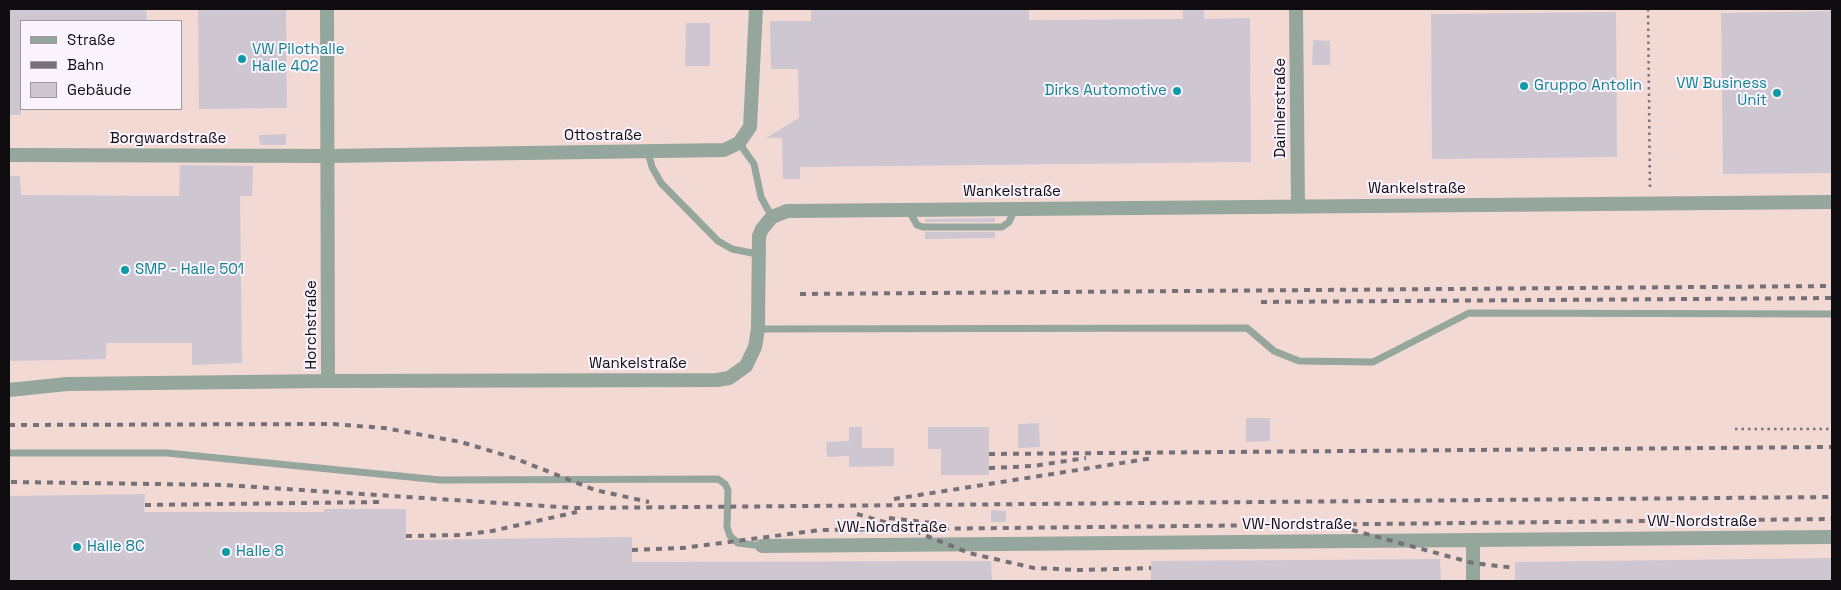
<!DOCTYPE html>
<html>
<head>
<meta charset="utf-8">
<style>
  body { margin:0 }
  #map { position:relative; width:1841px; height:590px; overflow:hidden; background:#eee6f2; font-family:"Space Grotesk",sans-serif }
  canvas { display:block }
  .frame { position:absolute; inset:0; border:10px solid #0f0d10; pointer-events:none }
  .legend { position:absolute; left:20px; top:20px; width:162px; height:90px; box-sizing:border-box; background:#fbf4ff; border:1px solid #9d989f; margin:0; padding:6px 9px; list-style:none; font-size:15px; color:#0f0d10 }
  .legend li { display:flex; align-items:center; gap:10px; height:25px }
  .legend b { width:25px; border:1px solid #9d989f }
</style>
</head>
<body>
<div id="map">
<canvas width="1841" height="590"></canvas>
<div class="frame"></div>
<ul class="legend">
<li><b style="height:6px;background:#95a69d"></b>Straße</li>
<li><b style="height:6px;background:#767178"></b>Bahn</li>
<li><b style="height:14px;background:#cec7d2"></b>Gebäude</li>
</ul>
</div>
<script>
const g = document.querySelector('canvas').getContext('2d');
g.lineJoin = 'round';
function fillPath(path, color) { g.fillStyle = color; g.fill(path, 'evenodd'); }
const toPath = rows => new Path2D(rows.map(r => 'M' + r).join(''));
function trace(path, color, width, dash) { g.strokeStyle = color; g.lineWidth = width; g.lineCap = dash ? 'butt' : 'round'; g.setLineDash(dash || []); g.stroke(path); }
function drawText(font, color, halo, rows, align = 'center') {
  g.font = font + ' "Space Grotesk",sans-serif'; g.lineWidth = 4; g.setLineDash([]); g.textBaseline = 'middle'; g.strokeStyle = halo; g.fillStyle = color; for (const [text, x, y, turn = 0] of rows) {
    g.save(); g.translate(x, y); g.rotate((+turn || 0) * Math.PI / 180); g.textAlign = isNaN(turn) ? turn : align; if (halo) g.strokeText(text, 0, 0); g.fillText(text, 0, 0); g.restore();
  }
}
const industrial = toPath([
  [9,9,1832,9,1832,581,9,581],
  [21,21,181,21,181,109,21,109]
]);
const building = toPath([
  [9,9,146,9,147,21,21,21,21,115,9,115],
  [198,9,286,9,287,108,199,109],
  [811,9,1029,9,1029,20,1183,19,1183,9,1204,9,1204,19,1250,18,1251,162,800,167,800,179,783,179,782,138,766,138,799,118,798,69,771,69,770,21,811,21],
  [1832,11,1832,173,1723,174,1721,13],
  [1616,12,1617,157,1432,159,1431,14],
  [686,23,710,23,710,66,685,66],
  [1313,40,1330,41,1330,65,1312,65],
  [286,134,286,145,260,145,259,135],
  [180,165,253,166,252,196,240,196,242,363,192,365,192,343,106,343,106,359,10,361,9,176,20,176,21,195,179,196],
  [995,218,995,222,925,222,925,219],
  [925,232,995,232,995,238,925,239],
  [1246,418,1270,418,1270,441,1246,442],
  [1039,423,1040,447,1018,448,1018,424],
  [849,427,862,427,862,448,894,448,894,466,849,467,849,456,827,457,826,442,849,441],
  [928,427,989,427,989,475,941,475,941,449,928,449],
  [145,494,144,512,324,512,324,509,406,509,406,540,632,537,632,562,991,561,992,581,9,581,9,496],
  [991,510,1006,511,1006,522,991,522],
  [1832,558,1832,581,1515,581,1515,562],
  [1440,559,1441,581,1151,581,1151,561]
]);
const path = toPath([
  [1648,9,1650,190],
  [1735,429,1832,429]
]);
const service = toPath([
  [739,143,754,164,761,197,772,217],
  [648,152,652,167,661,183,718,241,732,249,757,254],
  [908,209,917,225,923,227,1002,227,1009,222,1015,209],
  [758,329,1247,328,1274,351,1299,361,1373,362,1469,313,1832,314],
  [9,453,167,453,440,480,718,479,725,484,728,490,727,527,730,536,738,543,762,546]
]);
const minor = toPath([
  [1296,9,1298,206],
  [9,155,328,156,724,150,739,143,750,127,756,9],
  [328,381,717,380,729,378,746,366,755,347,758,329,759,236,762,229,772,217,787,211,1832,202],
  [9,390,67,384,328,381,327,9],
  [1473,540,1473,581],
  [762,546,1832,537]
]);
const rail = toPath([
  [800,294,1832,286],
  [1261,302,1832,298],
  [9,425,332,424,384,428,461,442,514,458,595,490,649,502],
  [989,454,1832,447],
  [989,468,1033,466,1086,458],
  [11,482,225,485,575,508,1832,497],
  [894,499,1153,458],
  [145,505,381,502],
  [857,514,898,526],
  [889,518,932,523],
  [1352,530,1473,563,1515,568],
  [915,531,969,553,1034,568,1079,570,1151,568],
  [406,536,461,535,492,531,577,512],
  [632,550,683,548,820,530,1832,519]
]);
const markers = [
  [242,59,5,"#0f9aa8"],
  [1524,86,5,"#0f9aa8"],
  [1177,91,5,"#0f9aa8"],
  [1777,93,5,"#0f9aa8"],
  [125,270,5,"#0f9aa8"],
  [77,547,5,"#0f9aa8"],
  [226,552,5,"#0f9aa8"]
];
const cultureNames = [
  ["VW Pilothalle",252,50],
  ["Halle 402",252,67],
  ["VW Business",1767,84,"right"],
  ["Unit",1767,101,"right"],
  ["Gruppo Antolin",1534,86],
  ["Dirks Automotive",1167,91,"right"],
  ["SMP - Halle 501",135,270],
  ["Halle 8C",87,547],
  ["Halle 8",236,552]
];
const streetNames = [
  ["Daimlerstraße",1281,108,-90],
  ["Ottostraße",603,136],
  ["Borgwardstraße",168,139],
  ["Wankelstraße",1417,189],
  ["Wankelstraße",1012,192],
  ["Horchstraße",312,325,-90],
  ["Wankelstraße",638,364],
  ["VW-Nordstraße",1702,522],
  ["VW-Nordstraße",1297,525],
  ["VW-Nordstraße",892,528]
];
fillPath(industrial, '#f3d9d4');
fillPath(building, '#cec7d2');
trace(path, '#79747b', 2.5, [2.5, 4]);
trace(service, '#95a69d', 7);
trace(minor, '#95a69d', 14);
trace(rail, '#767178', 4, [6, 6]);
for (const [x, y, r, color] of markers) { const dot = new Path2D(); dot.arc(x, y, r, 0, 2 * Math.PI); g.fillStyle = color; g.fill(dot); trace(dot, '#fbf4ff', 2); }
drawText('15px', '#0d838f', '#fbf4ff', cultureNames, 'left');
drawText('15px', '#0f0d10', '#fbf4ff', streetNames);
</script>
</body>
</html>
